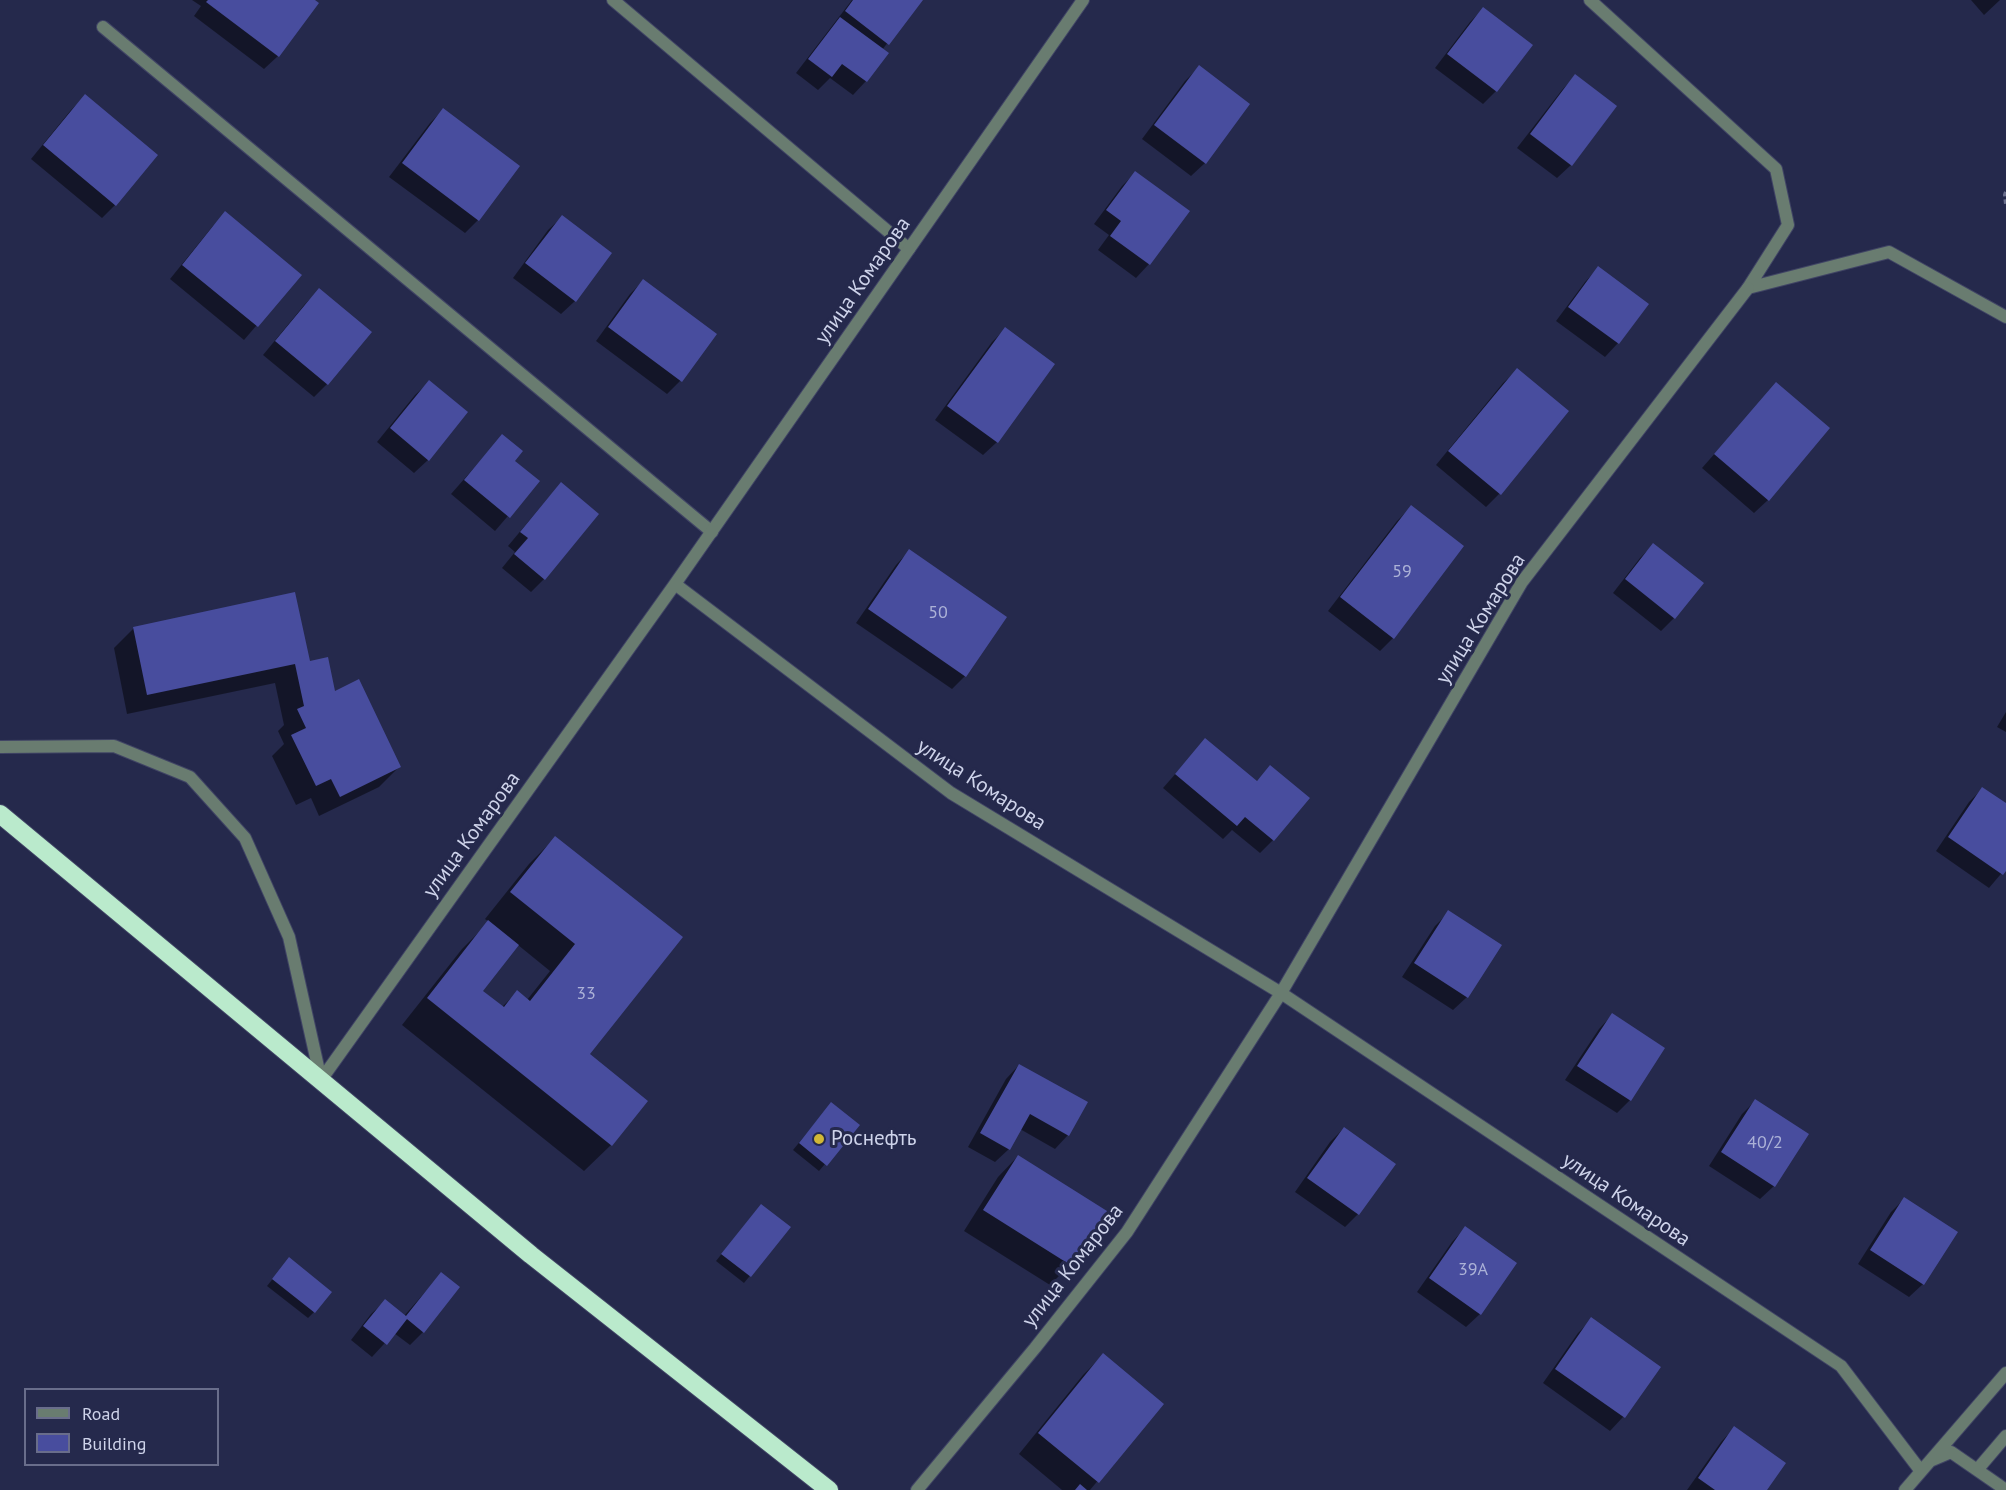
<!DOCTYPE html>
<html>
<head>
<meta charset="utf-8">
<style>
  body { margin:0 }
  #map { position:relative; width:2006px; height:1490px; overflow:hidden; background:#25294c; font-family:"PT Sans",sans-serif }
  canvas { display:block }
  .legend { position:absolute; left:24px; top:1388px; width:195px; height:78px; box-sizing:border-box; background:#25294c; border:2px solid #696d8b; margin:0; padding:8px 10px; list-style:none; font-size:18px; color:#ced3ea }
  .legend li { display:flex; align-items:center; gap:12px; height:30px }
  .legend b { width:30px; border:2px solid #696d8b }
</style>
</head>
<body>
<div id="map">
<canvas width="2006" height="1490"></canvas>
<ul class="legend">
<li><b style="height:8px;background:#697c70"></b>Road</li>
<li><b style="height:16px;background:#484d9e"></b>Building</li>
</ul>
</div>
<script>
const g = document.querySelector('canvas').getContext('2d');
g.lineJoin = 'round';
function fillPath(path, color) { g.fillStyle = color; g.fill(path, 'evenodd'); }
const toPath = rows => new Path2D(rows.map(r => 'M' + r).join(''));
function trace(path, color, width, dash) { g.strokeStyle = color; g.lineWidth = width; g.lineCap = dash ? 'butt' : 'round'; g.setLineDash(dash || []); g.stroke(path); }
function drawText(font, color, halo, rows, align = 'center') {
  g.font = font + ' "PT Sans",sans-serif'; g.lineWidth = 6; g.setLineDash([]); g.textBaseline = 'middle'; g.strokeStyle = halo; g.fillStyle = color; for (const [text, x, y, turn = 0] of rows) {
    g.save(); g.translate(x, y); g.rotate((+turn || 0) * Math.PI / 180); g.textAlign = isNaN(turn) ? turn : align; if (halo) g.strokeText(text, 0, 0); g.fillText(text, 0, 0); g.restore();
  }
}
const shadow = toPath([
  [192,0,313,0,317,3,278,56,264,69,194,16,201,6],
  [852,0,921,0,882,50,887,54,866,81,853,95,830,78,818,90,796,73],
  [1971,0,2000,0,1984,15],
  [1483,9,1496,91,1483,104,1435,68,1470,22],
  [1199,67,1205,163,1191,176,1142,139,1185,81],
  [1575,76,1615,106,1571,165,1557,178,1517,148,1562,90],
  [85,96,115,205,102,218,31,159,71,110],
  [443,110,478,220,465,233,389,177,430,123],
  [1135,173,1188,212,1149,264,1136,278,1098,250,1109,235,1094,224,1122,186],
  [226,213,300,275,244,340,170,279,212,227],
  [562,217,575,301,561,314,513,278,548,230],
  [1598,268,1618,343,1605,357,1556,321,1585,282],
  [643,281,714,335,680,381,667,394,596,341,630,294],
  [319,290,327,384,314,397,263,355,305,304],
  [1005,329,1053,364,997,442,983,455,935,420,992,342],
  [1517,370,1567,412,1499,494,1486,507,1436,465,1503,383],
  [429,382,428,460,414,473,377,442,415,395],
  [1776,384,1768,500,1754,513,1702,468],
  [502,436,513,461,538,481,495,531,451,494],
  [561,484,544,579,531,592,502,568,515,552,508,546,548,498],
  [1411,507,1393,638,1380,651,1328,611,1397,521],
  [1653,545,1674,618,1661,631,1613,593,1640,558],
  [909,551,965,676,952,689,856,623,896,565],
  [134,628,309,663,399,767,379,787,319,816,311,798,296,805,272,756,284,744,278,731,284,725,275,683,127,714,114,648],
  [2006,712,2006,732,1997,727],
  [1205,740,1256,782,1270,767,1273,840,1260,853,1232,830,1223,839,1163,788],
  [1982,789,2006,805,2006,868,1989,888,1936,851,1969,802],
  [555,838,681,937,588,1055,611,1145,584,1171,402,1025,462,949,489,922,485,919,529,864],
  [518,945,550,971,527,1000,517,992,502,1007,481,991],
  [1449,912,1467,997,1453,1010,1402,977,1435,926],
  [1612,1015,1630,1100,1617,1113,1565,1080,1599,1029],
  [1019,1065,1068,1135,1055,1149,1020,1129,1009,1149,995,1162,968,1147,1006,1079],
  [1755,1101,1774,1186,1760,1199,1709,1166,1742,1114],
  [825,1111,858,1125,819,1171,793,1150],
  [1344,1128,1358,1214,1345,1227,1295,1192,1330,1142],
  [1018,1156,1105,1211,1070,1265,1050,1285,964,1231,998,1177],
  [1904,1199,1923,1284,1909,1297,1858,1264,1891,1212],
  [755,1212,789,1228,744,1283,716,1261],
  [1465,1228,1480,1314,1466,1327,1417,1292,1452,1242],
  [283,1266,314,1312,308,1318,267,1286],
  [441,1274,423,1332,410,1345,394,1333,372,1357,351,1340,371,1314,385,1301,404,1316],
  [1592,1319,1659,1367,1623,1417,1610,1431,1543,1383,1578,1333],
  [1103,1355,1162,1404,1090,1490,1062,1490,1019,1454,1083,1375],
  [1734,1428,1765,1490,1687,1490,1721,1442]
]);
const building = toPath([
  [208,0,315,0,319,3,279,57,206,2],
  [853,0,923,0,889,45,845,11],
  [1483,7,1533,45,1497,92,1447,54],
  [840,17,889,53,867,82,842,64,832,77,808,59],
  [1199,65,1250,104,1206,164,1154,125],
  [1575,74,1617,106,1572,166,1530,134],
  [85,94,158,155,116,206,43,145],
  [443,108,520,166,479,221,402,163],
  [1135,171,1190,211,1150,265,1110,236,1121,221,1106,210],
  [225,211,302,275,258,327,182,265],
  [562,215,612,253,576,302,525,263],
  [1598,266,1649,304,1619,344,1568,307],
  [643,279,717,334,682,382,608,327],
  [319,288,372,332,328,385,275,341],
  [1005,327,1055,364,998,443,947,406],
  [1517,368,1569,411,1501,495,1448,451],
  [429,380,468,412,429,461,390,428],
  [1776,382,1830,428,1769,501,1714,454],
  [502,434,523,451,515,461,540,481,510,518,464,480],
  [561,482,599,514,545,580,514,554,528,538,520,532],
  [1411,505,1464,546,1394,639,1340,597],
  [1653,543,1704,583,1675,619,1625,579],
  [909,549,1007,617,966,677,868,609],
  [295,592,310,661,328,657,335,691,359,679,401,767,340,797,331,779,316,786,291,735,306,728,297,709,304,706,295,664,147,695,133,627],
  [1205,738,1257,781,1270,765,1310,798,1274,841,1245,817,1237,826,1175,774],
  [1982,787,2006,803,2006,871,2003,875,1948,837],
  [555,836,683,937,590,1054,648,1101,612,1146,427,998,488,920,519,945,483,991,504,1007,517,990,530,1001,575,944,510,892],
  [1448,910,1502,945,1468,998,1414,963],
  [1612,1013,1665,1048,1631,1101,1577,1066],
  [1019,1064,1088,1102,1069,1136,1030,1114,1010,1150,980,1133],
  [1755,1099,1809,1134,1775,1187,1721,1152],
  [831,1102,860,1125,827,1166,799,1143],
  [1344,1127,1396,1164,1359,1215,1307,1178],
  [1018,1155,1107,1211,1072,1266,983,1210],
  [1904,1197,1958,1232,1924,1285,1870,1250],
  [761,1204,791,1227,751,1277,721,1254],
  [1465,1226,1517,1263,1481,1315,1429,1278],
  [289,1257,332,1292,315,1313,272,1279],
  [441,1272,460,1287,424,1333,407,1319,387,1345,363,1326,385,1299,406,1316],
  [1591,1317,1661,1367,1625,1418,1555,1369],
  [1103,1353,1164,1404,1099,1483,1038,1433],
  [1734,1426,1786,1463,1767,1490,1715,1490,1698,1478],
  [1080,1484,1087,1490,1075,1490]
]);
const path = toPath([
  [2006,192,2005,195,2006,204]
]);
const lane = toPath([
  [613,0,909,249],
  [1590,0,1776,169,1788,225,1748,288,1889,252,2006,317],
  [103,27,712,532],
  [0,747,114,746,190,777,245,838,289,937,321,1080]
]);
const street = toPath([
  [675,584,951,793,1281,993,1841,1366,1920,1470],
  [321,1080,675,584,1083,0],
  [1930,1461,1951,1452,2006,1490],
  [1977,1470,2006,1436],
  [917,1490,1035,1348,1127,1232,1281,993,1522,582,1748,288],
  [1905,1490,2006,1373]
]);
const highway = toPath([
  [0,814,531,1255,829,1490]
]);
const markers = [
  [819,1139,6,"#d1b736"]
];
const numberNames = [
  ["59",1402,572],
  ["50",938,613],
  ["33",586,994],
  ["40/2",1765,1143],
  ["39А",1473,1270]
];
const streetNames = [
  ["улица Комарова",863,281,-55],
  ["улица Комарова",1481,619,-58],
  ["улица Комарова",981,785,33],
  ["улица Комарова",472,835,-54],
  ["улица Комарова",1626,1200,34],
  ["улица Комарова",1073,1266,-52]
];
const poiNames = [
  ["Роснефть",831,1139]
];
fillPath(shadow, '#0007');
fillPath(building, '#484d9e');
trace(lane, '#404465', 14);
trace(street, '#404465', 14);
trace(highway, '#404465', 20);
trace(path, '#6a6e8c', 4, [4.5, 3]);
trace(lane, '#697c70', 12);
trace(street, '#697c70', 12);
trace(highway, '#baeacc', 18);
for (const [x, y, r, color] of markers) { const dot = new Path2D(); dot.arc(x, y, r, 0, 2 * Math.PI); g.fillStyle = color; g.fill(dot); trace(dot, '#25294c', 2); }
drawText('18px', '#acb2d7', null, numberNames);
drawText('21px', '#ced3ea', '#25294c', streetNames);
drawText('21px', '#ced3ea', '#25294c', poiNames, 'left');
</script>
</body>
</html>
